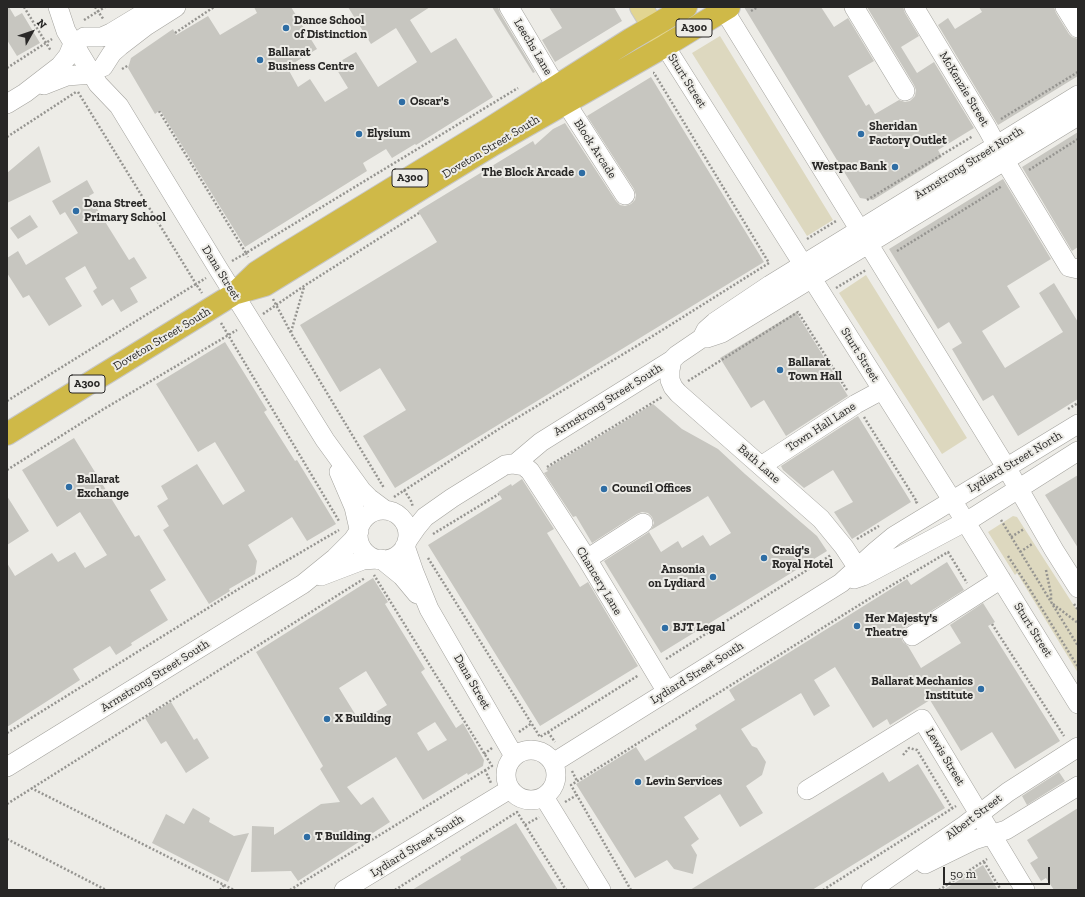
<!DOCTYPE html>
<html>
<head>
<meta charset="utf-8">
<style>
  body { margin:0 }
  #map { position:relative; width:1085px; height:897px; overflow:hidden; background:#edece7; font-family:"Zilla Slab",serif }
  canvas { display:block }
  .frame { position:absolute; inset:0; border:8px solid #282726; pointer-events:none }
  .north { position:absolute; left:12px; top:12px; width:40px; height:40px; -webkit-text-stroke:3px #edece7; paint-order:stroke; rotate:50deg; font-size:11px; font-weight:700; line-height:16px; text-align:center; color:#282726 }
  .north::after { content:''; display:block; margin:auto; width:14px; height:18px; background:#282726; clip-path:polygon(50% 0,100% 100%,50% 72%,0 100%) }
  .scale { position:absolute; left:943px; top:867px; width:107px; height:18px; box-sizing:border-box; border:2px solid #282726; border-top:0; padding-left:5px; font-size:12px; line-height:14px; white-space:nowrap; color:#282726; -webkit-text-stroke:3px #edece7; paint-order:stroke }
</style>
</head>
<body>
<div id="map">
<canvas width="1085" height="897"></canvas>
<div class="frame"></div>
<div class="north">N</div>
<div class="scale">50 m</div>
</div>
<script>
const g = document.querySelector('canvas').getContext('2d');
g.lineJoin = 'round';
function fillPath(path, color) { g.fillStyle = color; g.fill(path, 'evenodd'); }
const toPath = rows => new Path2D(rows.map(r => 'M' + r).join(''));
function trace(path, color, width, dash) { g.strokeStyle = color; g.lineWidth = width; g.lineCap = dash ? 'butt' : 'round'; g.setLineDash(dash || []); g.stroke(path); }
function drawText(font, color, halo, rows, align = 'center') {
  g.font = font + ' "Zilla Slab",serif'; g.lineWidth = 4; g.setLineDash([]); g.textBaseline = 'middle'; g.strokeStyle = halo; g.fillStyle = color; for (const [text, x, y, turn = 0] of rows) {
    g.save(); g.translate(x, y); g.rotate((+turn || 0) * Math.PI / 180); g.textAlign = isNaN(turn) ? turn : align; if (halo) g.strokeText(text, 0, 0); g.fillText(text, 0, 0); g.restore();
  }
}
const green = toPath([
  [720,36,833,220,807,236,692,53],
  [866,275,967,438,942,454,839,293],
  [1013,516,1017,517,1078,612,1078,673,1017,573,1015,575,988,532]
]);
const building = toPath([
  [7,7,9,7,15,17,22,13,40,43,17,56,7,40],
  [254,7,291,7,317,49,287,67,298,87,310,79,325,102,348,88,334,65,356,52,378,87,417,62,396,28,371,44,348,7,430,7,410,20,431,53,456,38,493,97,416,145,415,144,392,158,386,149,363,163,367,171,245,247,160,110,155,114,128,68,131,58,173,29,176,35,208,16,220,35,257,13],
  [492,7,498,7,500,13,535,72,533,73],
  [549,7,614,7,622,21,555,62,542,40,562,28],
  [744,7,821,7,834,27,848,18,874,61,848,76,866,106,869,104,875,114,899,100,905,102,910,101,915,96,916,90,914,85,867,7,903,7,905,13,919,36,901,47,917,73,934,62,974,128,938,150,942,157,873,200,860,198],
  [979,7,1054,7,1056,13,1069,34,1072,37,1078,39,1078,76,998,125,938,25,948,18,955,29,982,12],
  [651,77,764,262,395,488,363,436,406,410,380,368,340,392,300,325,437,242,418,211,533,141,535,145,553,129,565,123,616,201,620,205,625,206,631,204,635,200,636,195,634,189,587,116],
  [1078,132,1078,247,1072,251,1022,167],
  [39,146,51,182,7,203,7,173],
  [1003,179,1051,259,1007,286,1020,307,982,331,1005,368,1063,332,1039,293,1054,283,1078,322,1078,399,1018,436,993,395,983,401,952,349,962,343,949,322,938,329,889,249],
  [87,180,94,193,89,196,129,260,134,257,147,278,130,288,138,302,121,312,113,299,102,306,93,291,97,288,85,266,65,278,82,306,49,326,29,295,23,298,7,273,7,258,18,251,26,265,78,233,65,212,60,215,52,201],
  [30,215,38,227,18,239,10,228],
  [796,312,848,396,786,436,764,400,751,408,720,358],
  [225,342,267,410,264,412,295,461,297,460,336,524,307,541,292,517,248,545,257,561,255,574,229,589,230,591,209,604,163,530,169,526,157,506,168,499,161,486,197,464,223,505,245,491,215,442,198,452,156,384],
  [653,404,682,429,718,449,745,474,817,536,827,551,661,653,604,561,649,532,661,552,678,541,682,548,703,535,710,546,731,533,708,496,651,530,654,523,652,517,648,513,642,512,637,514,592,543,576,516,573,517,544,473,548,471,546,469],
  [858,416,911,502,852,539,834,512,853,502,833,470,804,488,783,470,781,466],
  [74,438,135,537,139,535,166,580,150,590,168,620,131,643,132,645,116,655,110,646,73,669,80,680,7,727,7,563,15,576,52,553,58,562,75,552,85,568,107,555,80,512,57,527,22,470],
  [1078,475,1078,548,1045,495],
  [522,479,554,529,547,533,580,587,588,582,638,666,540,726,428,545,502,499,498,492,511,484,512,486],
  [7,496,29,531,7,545],
  [947,562,964,590,906,627,899,632,903,642,908,646,921,668,961,643,950,625,983,603,995,622,988,626,1060,741,1015,769,992,732,961,751,930,700,890,725,887,719,873,728,835,667,814,680,830,706,814,716,801,693,741,729,752,746,757,748,766,762,762,775,746,786,763,813,740,827,720,794,684,817,699,839,691,845,697,855,693,874,674,869,667,860,635,878,576,784,636,747,645,761,697,729,695,725,735,700,729,690,907,579,911,585],
  [373,578,388,602,385,604,425,669,421,672,456,728,463,723,484,760,483,766,468,775,467,773,423,800,396,757,347,787,361,805,373,797,390,822,298,881,291,871,251,872,252,826,274,827,274,835,321,804,340,802,320,769,323,766,256,652],
  [366,671,387,705,360,722,339,688],
  [435,722,447,740,428,751,417,733],
  [171,702,194,740,197,738,209,758,186,773,166,741,161,744,145,718],
  [918,764,945,808,812,890,690,890,883,772,889,782],
  [1059,772,1065,781,1027,805,1022,796],
  [193,808,210,818,209,822,234,836,249,833,228,882,152,843,166,814,184,824],
  [1078,808,1078,890,1054,890,1046,878,1041,881,1030,863,1038,858,1027,840],
  [516,823,558,890,412,890,461,860,460,857],
  [983,865,998,890,943,890,969,874]
]);
const path = toPath([
  [24,7,51,51],
  [95,7,104,20],
  [751,11,758,7],
  [84,20,105,7],
  [175,33,214,7],
  [7,68,52,39],
  [122,69,129,65],
  [78,92,196,284,206,278],
  [159,111,246,253,518,88],
  [1001,119,1078,72],
  [7,137,76,92],
  [1029,170,1078,139],
  [867,200,973,136],
  [807,239,836,221],
  [897,251,1002,186],
  [232,261,246,253,248,257],
  [836,288,866,270],
  [273,299,291,333,384,488],
  [263,314,304,286,419,213],
  [221,323,339,521],
  [291,332,304,287],
  [688,381,798,312,847,390],
  [7,401,196,284,202,293],
  [1068,409,1078,403],
  [864,417,917,502,915,503],
  [547,467,662,397],
  [7,470,102,410,237,330],
  [404,490,411,501,413,507],
  [394,497,502,427,640,344,769,263,654,73,653,73],
  [1001,520,1078,646],
  [433,534,499,494],
  [1011,537,1024,529],
  [857,539,879,526],
  [1020,552,1032,544],
  [1008,556,1029,588,1078,667],
  [428,558,540,737,639,675],
  [1046,570,1051,594,1051,602],
  [1053,604,1078,623],
  [1074,604,1078,610],
  [992,624,1064,736],
  [666,659,831,555],
  [519,732,532,723],
  [548,732,555,742],
  [7,733,245,585,339,530],
  [484,754,492,748],
  [903,755,909,748,917,750,952,808],
  [485,770,491,783],
  [572,771,577,781],
  [31,788,234,890],
  [565,802,577,795],
  [7,804,365,578],
  [525,825,539,817],
  [7,839,106,890],
  [984,862,1001,890],
  [220,890,224,885],
  [290,890,492,766,374,575],
  [395,890,517,812,566,890],
  [631,890,571,785,872,597,948,552,967,583],
  [823,890,956,806],
  [939,890,987,859]
]);
const minor = toPath([
  [58,7,66,31,92,74,98,84,119,106,219,270,325,440,362,491,369,498,385,510],
  [509,7,556,86],
  [854,7,905,91],
  [914,7,987,128,1005,161,1069,267,1078,269],
  [1065,7,1078,28],
  [724,10,1006,467,1054,550,1078,588],
  [84,37,102,37,111,33,149,10],
  [665,46,952,500,1078,704],
  [103,67,112,53,120,46,146,26,176,7],
  [44,85,67,76,92,74],
  [566,103,625,195],
  [7,104,25,93,60,66,68,56,73,44],
  [707,338,722,333,1078,116],
  [672,360,670,370,670,380,673,387,678,393,821,519,844,547,863,576],
  [515,464,541,442,672,360,677,355,702,338,706,330,715,322,770,285,1078,95],
  [761,466,856,404,882,390],
  [339,472,354,507,359,529],
  '358 535a25 25 0 1 1 50 0a25 25 0 1 1-50 0Z',
  [407,541,416,528,425,517,452,498,505,465,512,464,524,466,530,471,587,559,667,692],
  [405,546,414,572,429,609,514,756],
  [381,559,402,576,417,594],
  [587,559,643,523],
  [321,576,363,560,377,559],
  [854,579,863,576,974,517,1078,451],
  [912,636,1001,579],
  '506 775a25 25 0 1 1 50 0a25 25 0 1 1-50 0Z',
  [553,763,841,583,876,551,894,536,1078,424],
  [7,767,303,584,335,558,353,540,359,531],
  [807,790,922,719,1025,890],
  [544,797,601,890],
  [925,864,974,840,1006,830,1078,786],
  [344,890,510,789],
  [871,890,965,825,1008,792,1078,747]
]);
const major = toPath([
  [641,7,665,46]
]);
const highway = toPath([
  [237,293,265,285,494,144,665,46,729,7],
  [7,434,234,294,257,272,282,256,486,131,631,39,686,7]
]);
const markers = [
  [286,28,4,"#2e6da4"],
  [260,60,4,"#2e6da4"],
  [402,102,4,"#2e6da4"],
  [359,134,4,"#2e6da4"],
  [861,134,4,"#2e6da4"],
  [895,167,4,"#2e6da4"],
  [582,173,4,"#2e6da4"],
  [76,211,4,"#2e6da4"],
  [780,370,4,"#2e6da4"],
  [69,487,4,"#2e6da4"],
  [604,489,4,"#2e6da4"],
  [764,558,4,"#2e6da4"],
  [713,577,4,"#2e6da4"],
  [857,626,4,"#2e6da4"],
  [665,628,4,"#2e6da4"],
  [981,689,4,"#2e6da4"],
  [327,719,4,"#2e6da4"],
  [638,782,4,"#2e6da4"],
  [307,837,4,"#2e6da4"]
];
const shields = [
  [694,28,36],
  [410,178,36],
  [87,384,36]
];
const shieldNames = [
  ["A300",694,28],
  ["A300",410,178],
  ["A300",87,384]
];
const poiNames = [
  ["Dance School",294,21],
  ["of Distinction",294,35],
  ["Ballarat",268,53],
  ["Business Centre",268,67],
  ["Oscar's",410,102],
  ["Sheridan",869,127],
  ["Factory Outlet",869,141],
  ["Elysium",367,134],
  ["Westpac Bank",887,167,"right"],
  ["The Block Arcade",574,173,"right"],
  ["Dana Street",84,204],
  ["Primary School",84,218],
  ["Ballarat",788,363],
  ["Town Hall",788,377],
  ["Ballarat",77,480],
  ["Exchange",77,494],
  ["Council Offices",612,489],
  ["Craig's",772,551],
  ["Royal Hotel",772,565],
  ["Ansonia",705,570,"right"],
  ["on Lydiard",705,584,"right"],
  ["Her Majesty's",865,619],
  ["Theatre",865,633],
  ["BJT Legal",673,628],
  ["Ballarat Mechanics",973,682,"right"],
  ["Institute",973,696,"right"],
  ["X Building",335,719],
  ["Levin Services",646,782],
  ["T Building",315,837]
];
const streetNames = [
  ["Leechs Lane",533,47,59],
  ["Sturt Street",687,81,58],
  ["McKenzie Street",964,89,59],
  ["Doveton Street South",491,147,-31],
  ["Block Arcade",595,149,57],
  ["Armstrong Street North",969,163,-32],
  ["Dana Street",221,273,58],
  ["Doveton Street South",162,339,-31],
  ["Sturt Street",860,355,58],
  ["Armstrong Street South",608,400,-32],
  ["Town Hall Lane",821,427,-33],
  ["Lydiard Street North",1015,462,-31],
  ["Bath Lane",759,464,41],
  ["Chancery Lane",599,581,59],
  ["Sturt Street",1033,630,58],
  ["Lydiard Street South",697,673,-32],
  ["Armstrong Street South",155,676,-32],
  ["Dana Street",472,682,60],
  ["Lewis Street",945,757,59],
  ["Albert Street",974,817,-37],
  ["Lydiard Street South",417,846,-32]
];
fillPath(green, '#ddd8bf');
fillPath(building, '#c7c6c0');
trace(minor, '#a3a29d', 20);
trace(major, '#c7c7c7', 24);
trace(highway, '#c7c7c7', 24);
trace(path, '#959490', 2.5, [2, 2]);
trace(minor, '#fff', 19);
trace(major, '#e2d591', 22);
trace(highway, '#cfb948', 22);
for (const [x, y, r, color] of markers) { const dot = new Path2D(); dot.arc(x, y, r, 0, 2 * Math.PI); g.fillStyle = color; g.fill(dot); trace(dot, '#edece7', 1.5); }
for (const [x, y, w] of shields) { const box = new Path2D(); box.roundRect(x - w / 2, y - 9, w, 18, 3); g.fillStyle = '#edece7'; g.fill(box); trace(box, '#282726', 1); }
drawText('bold 11px', '#282726', null, shieldNames);
drawText('bold 12px', '#282726', '#edece7', poiNames, 'left');
drawText('12px', '#282726', '#edece7', streetNames);
</script>
</body>
</html>
